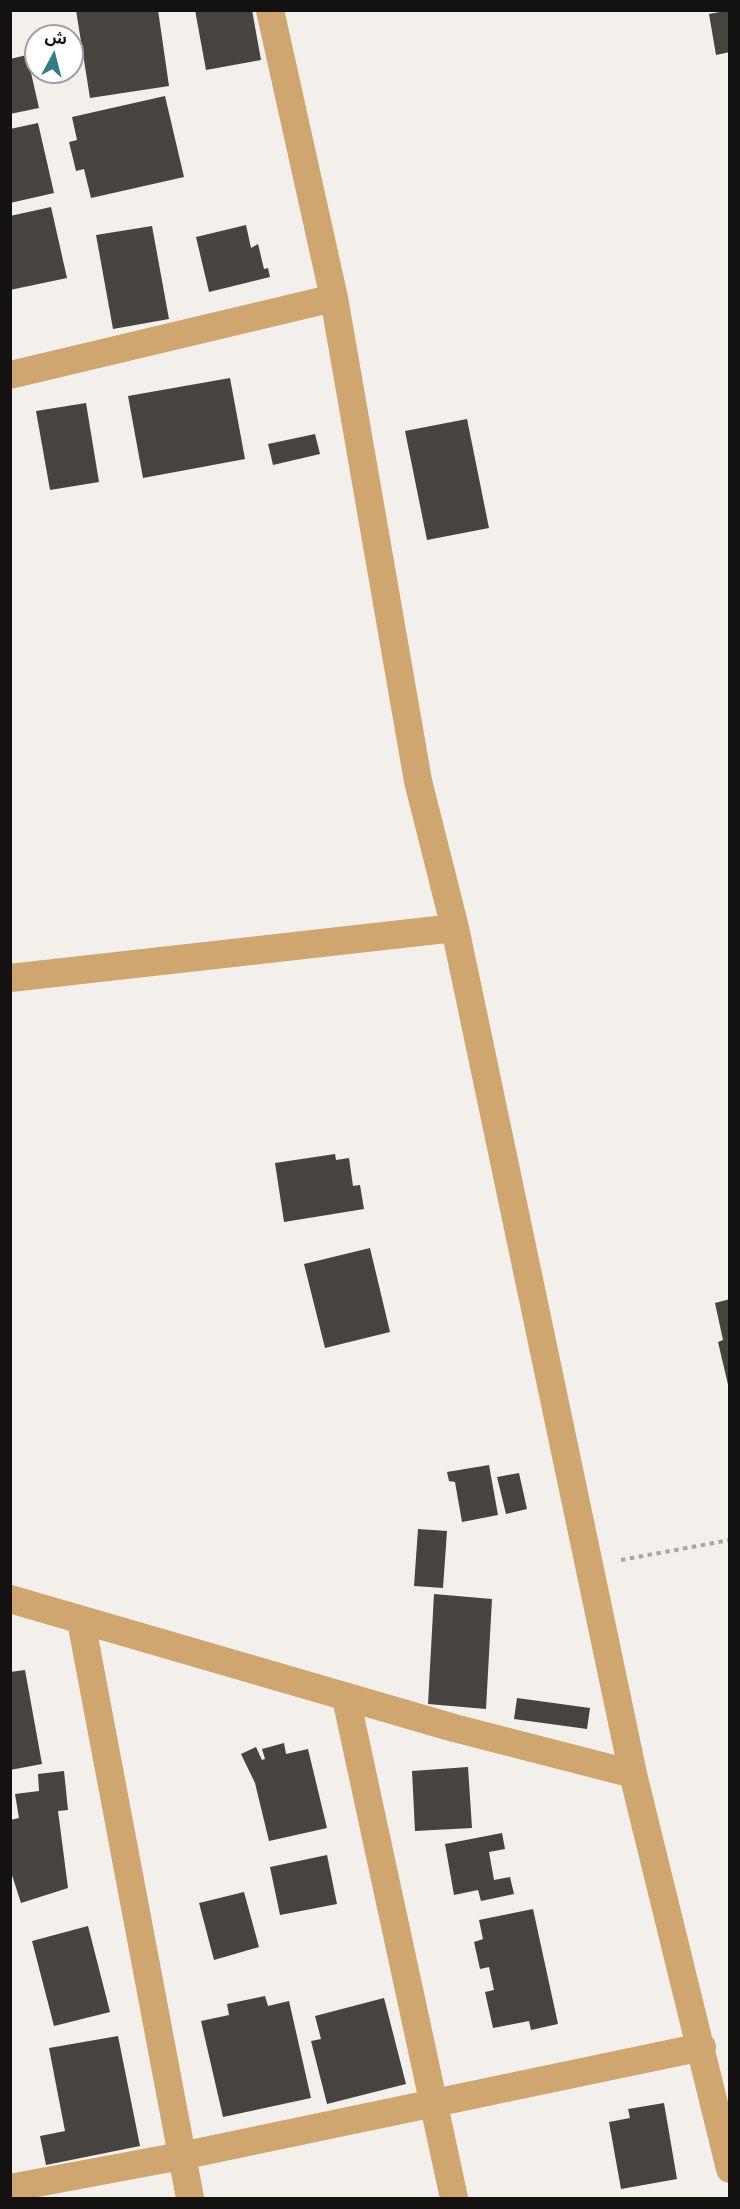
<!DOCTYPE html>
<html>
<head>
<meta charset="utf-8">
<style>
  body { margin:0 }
  #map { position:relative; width:740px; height:2209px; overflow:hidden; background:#f3efea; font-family:"Fira Sans","Noto Sans Arabic",sans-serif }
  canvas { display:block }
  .frame { position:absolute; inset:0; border:12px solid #131210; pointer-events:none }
  .north { position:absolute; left:24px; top:24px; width:60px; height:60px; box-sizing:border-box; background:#fff; border:2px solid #a1a09f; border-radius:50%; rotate:7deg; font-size:16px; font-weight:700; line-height:24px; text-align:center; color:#131210 }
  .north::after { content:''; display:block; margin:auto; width:21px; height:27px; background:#347c85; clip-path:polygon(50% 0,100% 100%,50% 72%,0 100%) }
</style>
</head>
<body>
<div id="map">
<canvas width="740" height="2209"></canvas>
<div class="frame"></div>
<div class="north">ش</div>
</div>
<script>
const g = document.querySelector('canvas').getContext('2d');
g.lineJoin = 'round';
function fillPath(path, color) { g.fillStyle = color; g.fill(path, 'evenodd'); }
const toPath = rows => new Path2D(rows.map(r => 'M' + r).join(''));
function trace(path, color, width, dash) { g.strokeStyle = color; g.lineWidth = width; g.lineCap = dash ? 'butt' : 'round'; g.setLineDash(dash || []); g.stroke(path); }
const building = toPath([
  [76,10,158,10,169,86,90,98],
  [195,10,252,10,261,60,206,70],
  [730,10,730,52,716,55,709,14],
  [27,55,39,108,10,114,10,59],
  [165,96,184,177,91,198,84,169,76,171,69,142,77,140,72,117],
  [38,123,54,193,10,203,10,129],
  [51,207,67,278,10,290,10,216],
  [246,225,251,248,258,244,264,269,268,268,270,277,209,292,196,237],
  [152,226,169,319,113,329,96,235],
  [230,378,245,459,143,478,128,396],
  [86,403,99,482,50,490,36,411],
  [467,419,489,528,427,540,405,431],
  [315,434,320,454,273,465,268,444],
  [335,1154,336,1160,349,1158,353,1186,360,1185,364,1209,284,1222,275,1163],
  [370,1248,390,1332,325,1348,304,1264],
  [730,1299,730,1389,729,1389,718,1342,723,1340,715,1303],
  [489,1465,498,1515,462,1522,455,1482,449,1481,447,1472],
  [519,1473,527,1509,506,1514,497,1477],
  [418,1529,447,1531,443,1588,414,1586],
  [434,1594,492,1599,486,1709,428,1704],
  [25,1670,42,1764,10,1770,10,1672],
  [517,1698,590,1708,587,1729,514,1719],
  [284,1743,286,1754,308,1749,327,1828,269,1841,255,1783,241,1754,256,1747,262,1760,265,1759,262,1749],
  [468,1767,472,1828,415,1831,412,1771],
  [64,1771,68,1810,58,1811,68,1888,21,1903,10,1869,10,1820,19,1818,15,1794,39,1791,38,1774],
  [502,1833,505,1849,489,1852,494,1880,510,1877,514,1894,481,1901,478,1890,454,1895,445,1844],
  [327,1855,337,1904,280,1915,270,1867],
  [244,1892,259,1947,214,1960,199,1903],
  [533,1909,558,2024,531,2030,529,2021,493,2028,485,1992,494,1990,489,1967,480,1969,474,1942,483,1939,479,1920],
  [88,1926,110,2012,54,2026,32,1941],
  [265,1996,268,2006,289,2001,311,2098,223,2117,201,2021,229,2015,227,2004],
  [384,1998,406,2084,327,2104,311,2041,321,2039,315,2016],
  [118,2036,140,2146,46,2165,40,2136,65,2131,49,2048],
  [664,2103,677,2179,621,2189,609,2122,630,2118,628,2109]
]);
const path = toPath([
  [621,1560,730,1540]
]);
const minor = toPath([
  [270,10,334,298,418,781,455,928,633,1774,730,2169],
  [10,375,334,298],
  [10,978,455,928],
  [10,1599,454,1728,633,1774],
  [81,1621,190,2198],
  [346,1698,454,2198],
  [10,2188,181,2156,702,2047]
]);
fillPath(building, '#474440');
trace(path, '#aaa7a3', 4, [4.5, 4.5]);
trace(minor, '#cfa570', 28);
</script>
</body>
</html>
